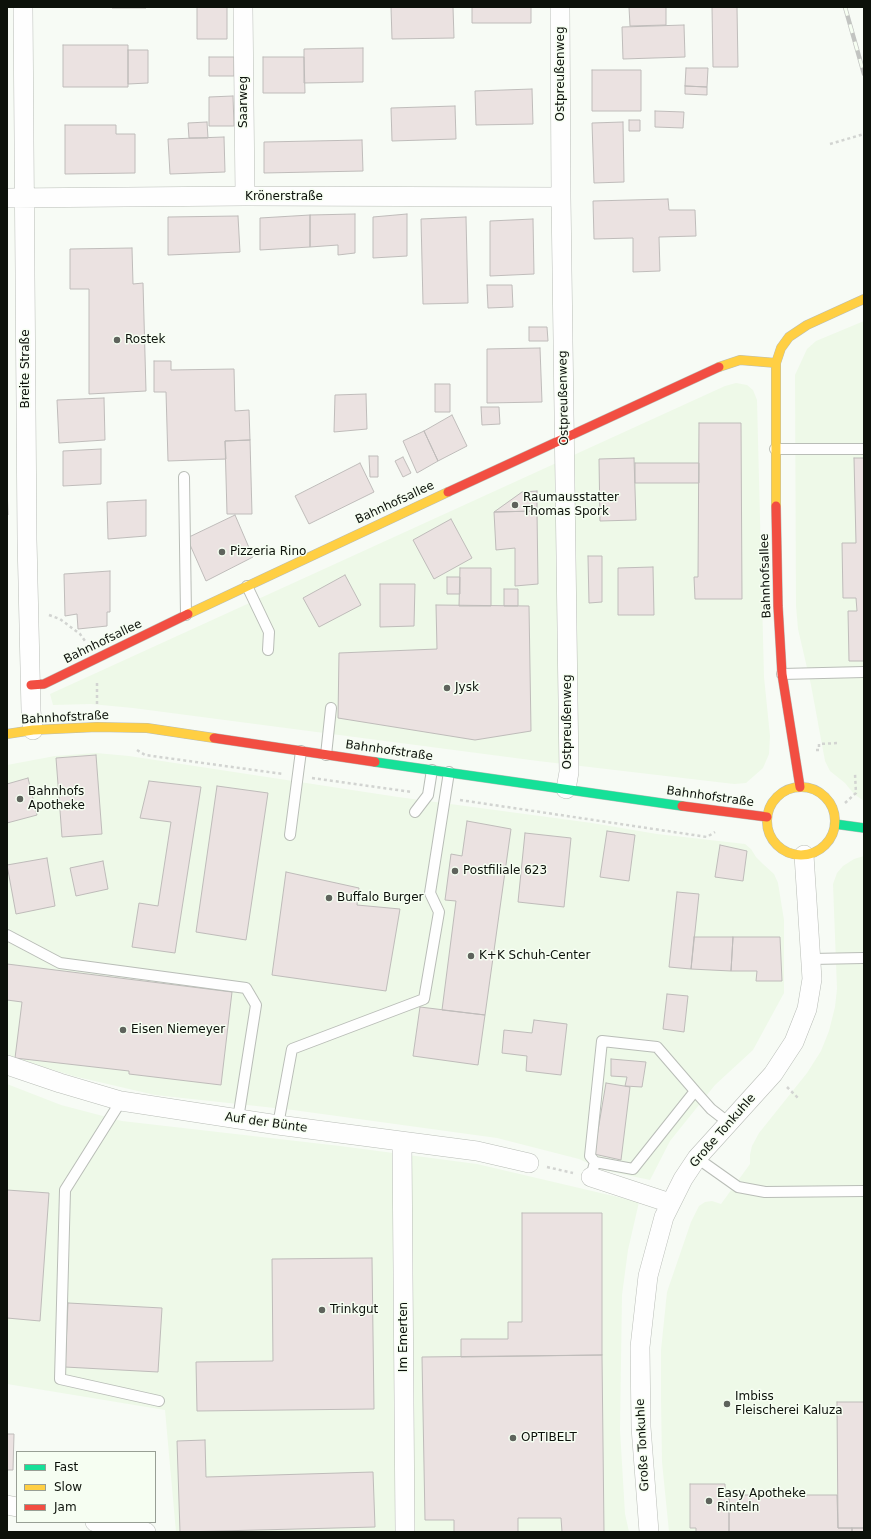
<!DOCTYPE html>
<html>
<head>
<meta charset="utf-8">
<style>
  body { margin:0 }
  #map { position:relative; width:871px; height:1539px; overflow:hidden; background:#f7fbf5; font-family:"DejaVu Sans",sans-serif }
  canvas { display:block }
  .frame { position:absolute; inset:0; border:8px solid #0c110a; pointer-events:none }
  .legend { position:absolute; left:16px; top:1451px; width:140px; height:72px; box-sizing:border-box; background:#f6fef2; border:1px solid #989f95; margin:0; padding:5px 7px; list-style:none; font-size:12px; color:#0c110a }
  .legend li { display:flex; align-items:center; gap:8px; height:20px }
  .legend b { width:20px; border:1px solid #989f95 }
</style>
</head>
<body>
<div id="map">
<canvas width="871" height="1539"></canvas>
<div class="frame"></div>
<ul class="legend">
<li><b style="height:5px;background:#16e098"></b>Fast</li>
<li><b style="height:5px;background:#ffcf43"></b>Slow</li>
<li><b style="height:5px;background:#f24e42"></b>Jam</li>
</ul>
</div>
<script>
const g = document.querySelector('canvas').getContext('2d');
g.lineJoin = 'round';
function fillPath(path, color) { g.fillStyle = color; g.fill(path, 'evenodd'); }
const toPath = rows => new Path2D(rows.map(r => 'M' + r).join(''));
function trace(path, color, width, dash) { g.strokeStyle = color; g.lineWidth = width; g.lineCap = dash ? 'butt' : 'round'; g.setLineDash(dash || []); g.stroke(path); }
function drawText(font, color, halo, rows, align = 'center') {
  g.font = font + ' "DejaVu Sans",sans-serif'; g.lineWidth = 3; g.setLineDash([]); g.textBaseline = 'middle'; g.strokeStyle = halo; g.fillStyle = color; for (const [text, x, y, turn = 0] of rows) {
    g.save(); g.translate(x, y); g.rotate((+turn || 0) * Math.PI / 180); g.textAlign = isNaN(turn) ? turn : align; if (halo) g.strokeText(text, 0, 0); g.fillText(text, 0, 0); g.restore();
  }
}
const built = toPath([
  [864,321,864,801,854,794,845,783,830,771,825,761,811,685,798,629,796,606,795,375,807,349,816,341],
  [736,383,747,385,753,390,757,400,764,677,770,736,769,754,763,768,746,783,734,784,538,761,133,708,91,704,53,705,50,694,725,386],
  [96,753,129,756,398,797,592,823,657,834,745,844,751,849,756,857,763,864,774,874,778,883,784,920,784,993,753,1050,715,1085,670,1141,650,1180,603,1170,579,1159,497,1138,293,1110,155,1095,73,1076,15,1058,7,1054,7,765,55,756],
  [864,856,864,1532,669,1532,662,1462,661,1399,661,1350,667,1292,691,1222,699,1206,705,1202,712,1201,721,1204,750,1164,750,1155,752,1146,759,1133,807,1073,821,1051,829,1031,835,1007,837,989,833,884,837,873,843,866,854,859],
  [7,1084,61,1105,122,1121,340,1146,477,1164,639,1202,628,1250,622,1295,620,1430,625,1514,629,1532,176,1532,165,1410,7,1384]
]);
const building = toPath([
  [112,7,146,7,146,8,112,8,112,7],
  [197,7,227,7,227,39,197,39,197,7],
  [391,7,453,7,454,38,392,39,391,7],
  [472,7,531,7,531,23,472,23,472,7],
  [629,7,666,7,666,25,630,26,629,7],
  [712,7,737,7,738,67,713,67,712,7],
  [684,25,685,57,623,59,622,27,684,25],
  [63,45,128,45,128,87,63,87,63,45],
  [363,48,363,82,304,83,304,49,363,48],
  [128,50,148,50,148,83,128,84,128,50],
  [209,57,234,57,234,76,209,76,209,57],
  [263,57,304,57,305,93,263,93,263,57],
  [686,68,708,68,707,87,685,86,686,68],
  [592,70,641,70,641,111,592,111,592,70],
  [685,86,707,87,707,95,685,94,685,86],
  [532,89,533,124,476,125,475,91,532,89],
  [233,96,234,126,209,126,209,97,233,96],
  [455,106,456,139,392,141,391,108,455,106],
  [655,111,684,112,683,128,655,127,655,111],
  [629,120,640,120,640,131,629,131,629,120],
  [207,122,208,138,189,138,188,123,207,122],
  [623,122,624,182,594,183,592,123,623,122],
  [65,125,116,125,116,134,135,134,135,173,65,174,65,125],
  [224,137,225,172,170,174,168,139,224,137],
  [362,140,363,171,264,173,264,142,362,140],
  [668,199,669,210,695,210,696,236,659,237,660,271,633,272,633,238,594,239,593,201,668,199],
  [355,214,355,253,338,255,338,245,310,247,310,215,355,214],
  [407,214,407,256,373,258,373,217,407,214],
  [310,215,310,247,260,250,260,218,310,215],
  [238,216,240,252,168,255,168,217,238,216],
  [466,217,468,303,423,304,421,219,466,217],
  [533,219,534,274,490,276,490,221,533,219],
  [132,248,133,284,143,283,146,391,89,394,89,289,70,289,70,249,132,248],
  [487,285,512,285,513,307,488,308,487,285],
  [529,327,547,327,548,341,529,341,529,327],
  [540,348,542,402,487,403,487,349,540,348],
  [154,361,171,361,171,370,234,369,235,411,249,410,250,440,225,441,226,459,168,461,166,392,154,392,154,361],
  [435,384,450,384,450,412,435,412,435,384],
  [366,394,367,429,334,432,335,395,366,394],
  [104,398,105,440,59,443,57,400,104,398],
  [481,407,499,407,500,424,482,425,481,407],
  [452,415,467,446,438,461,424,431,452,415],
  [699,423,741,423,742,599,695,599,694,577,698,577,699,423],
  [424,431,438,461,417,473,403,441,424,431],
  [250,440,252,514,227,514,225,441,250,440],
  [101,449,101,484,63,486,63,451,101,449],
  [369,456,378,456,378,477,370,477,369,456],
  [403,457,411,473,403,477,395,461,403,457],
  [634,458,636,520,600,521,599,459,634,458],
  [854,458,864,458,864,661,849,661,848,611,857,611,856,598,843,598,842,543,856,543,854,458],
  [360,463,374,492,309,524,295,496,360,463],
  [635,463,699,463,699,483,635,483,635,463],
  [7,485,8,515,7,515,7,485],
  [537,491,537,511,494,512,522,492,537,491],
  [146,500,146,536,108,539,107,502,146,500],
  [537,511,538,584,515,586,515,548,496,550,494,512,537,511],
  [235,515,253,557,206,581,187,538,235,515],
  [451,519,472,558,434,579,413,540,451,519],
  [588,556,602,556,602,602,589,603,588,556],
  [653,567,654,615,618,615,618,568,653,567],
  [460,568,491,568,491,606,459,606,460,568],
  [110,571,110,612,107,612,107,626,78,629,77,614,65,616,64,574,110,571],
  [345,575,361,605,319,627,303,598,345,575],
  [447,577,460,577,460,594,447,594,447,577],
  [380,584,415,584,414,626,380,627,380,584],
  [504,589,518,589,518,606,504,606,504,589],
  [436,605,529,606,531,731,475,740,338,718,339,653,437,649,436,605],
  [96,755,102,834,62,837,56,758,96,755],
  [28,778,37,815,7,823,7,784,28,778],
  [149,781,201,787,175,953,132,947,139,903,158,906,171,822,140,818,149,781],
  [217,786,268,793,246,940,196,932,217,786],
  [467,821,511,829,485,1015,442,1010,456,901,445,900,451,854,462,856,467,821],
  [607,831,635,835,629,881,600,877,607,831],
  [525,833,571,838,564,907,518,902,525,833],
  [720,845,747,851,743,881,715,877,720,845],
  [47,858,55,906,16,914,7,865,47,858],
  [103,861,108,889,76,896,70,868,103,861],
  [286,872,359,888,357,905,400,909,386,991,272,975,286,872],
  [677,892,699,894,691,969,669,967,677,892],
  [694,937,733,937,731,971,691,969,694,937],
  [733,937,780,937,782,981,756,981,757,971,731,971,733,937],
  [7,964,232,992,221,1085,129,1074,129,1071,15,1058,22,1002,7,1000,7,964],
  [667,994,688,996,684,1032,663,1029,667,994],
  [420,1007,485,1015,478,1065,413,1056,420,1007],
  [534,1020,567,1024,561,1075,526,1071,527,1056,502,1053,504,1030,532,1033,534,1020],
  [611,1059,646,1062,642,1087,625,1086,627,1077,611,1076,611,1059],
  [606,1083,630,1087,621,1160,594,1154,606,1083],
  [7,1190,49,1193,40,1321,7,1318,7,1190],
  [522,1213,602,1213,602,1355,461,1357,461,1339,508,1339,508,1322,522,1322,522,1213],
  [372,1258,374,1409,197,1411,196,1362,273,1361,272,1259,372,1258],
  [68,1303,162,1308,158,1372,65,1367,68,1303],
  [602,1355,604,1532,562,1532,561,1518,518,1518,518,1532,454,1532,454,1520,425,1520,422,1357,602,1355],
  [837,1402,864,1402,864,1528,838,1528,837,1402],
  [7,1434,14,1434,13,1470,7,1470,7,1434],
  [205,1440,206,1477,373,1472,375,1527,180,1532,177,1441,205,1440],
  [690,1484,725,1484,725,1495,729,1495,729,1532,696,1532,696,1528,690,1528,690,1484],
  [729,1495,837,1495,838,1528,852,1528,852,1532,729,1532,729,1495],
  [852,1528,864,1528,864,1532,852,1532,852,1528]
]);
const path = toPath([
  [830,144,864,134],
  [49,615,60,619,80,634,85,641],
  [97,683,97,706],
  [137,750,145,755,283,774],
  [816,750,819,750,819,744,839,743],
  [312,778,412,792],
  [460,800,707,837,715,832],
  [845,803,856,793,855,774],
  [787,1087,798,1098],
  [547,1167,573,1173]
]);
const lane = toPath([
  [775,449,864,449],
  [184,477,186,615],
  [247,586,269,632,268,650],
  [782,674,864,672],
  [326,755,331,708],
  [415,812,428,795,432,770],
  [290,835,301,751],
  [7,935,60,963,246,988,256,1005,238,1119],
  [811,959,864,958],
  [695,1091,711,1109,729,1123],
  [121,1101,65,1190,60,1379,159,1401],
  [278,1125,292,1049,424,999,439,912,430,893,449,772],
  [697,1158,738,1187,765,1192,864,1191],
  [591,1177,595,1162,590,1156,602,1041,657,1047,695,1091,633,1169,595,1162]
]);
const street = toPath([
  [23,7,27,539,31,711,33,730],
  [243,7,245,196],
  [560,7,561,197,569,772,566,789],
  [7,198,245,196,561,197],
  [7,1065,60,1083,121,1101,278,1125,477,1151,529,1163],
  [402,1142,405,1532],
  [591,1177,670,1203],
  [7,1505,17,1507],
  [95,1522,146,1532],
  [649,1532,641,1427,640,1347,648,1276,664,1217,683,1179,697,1158,773,1074,794,1042,807,1009,812,979,804,855]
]);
const fast = toPath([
  [375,762,682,806],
  [835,824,864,828]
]);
const slow = toPath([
  [719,367,740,360,776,363],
  [776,506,776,363,781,348,789,337,807,325,864,299],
  [188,614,448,492],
  [7,734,33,730,97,727,147,728,214,738],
  '767 821a34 34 0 1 1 68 0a34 34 0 1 1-68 0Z'
]);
const jam = toPath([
  [448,492,719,367],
  [776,506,778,606,782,674,800,787],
  [31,685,44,684,188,614],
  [214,738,375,762],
  [682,806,767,817]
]);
const rail = toPath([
  [845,7,864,74]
]);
const markers = [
  [117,340,4,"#5e635c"],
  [515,505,4,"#5e635c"],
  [222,552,4,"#5e635c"],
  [447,688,4,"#5e635c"],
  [20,799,4,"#5e635c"],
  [455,871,4,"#5e635c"],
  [329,898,4,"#5e635c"],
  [471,956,4,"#5e635c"],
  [123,1030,4,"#5e635c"],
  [322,1310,4,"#5e635c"],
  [727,1404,4,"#5e635c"],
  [513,1438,4,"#5e635c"],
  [709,1501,4,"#5e635c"]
];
const streetNames = [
  ["Ostpreußenweg",561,74,-90],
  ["Saarweg",244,102,-90],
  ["Krönerstraße",284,197],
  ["Breite Straße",26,369,-90],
  ["Ostpreußenweg",564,398,-91],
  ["Bahnhofsallee",395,503,-25],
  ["Bahnhofsallee",766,576,-92],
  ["Bahnhofsallee",103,642,-26],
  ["Bahnhofstraße",65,718,-3],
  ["Ostpreußenweg",568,722,-90],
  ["Bahnhofstraße",389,751,8],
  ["Bahnhofstraße",710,797,8],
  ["Auf der Bünte",266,1123,8],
  ["Große Tonkuhle",723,1131,-49],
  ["Im Emerten",404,1337,-90],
  ["Große Tonkuhle",643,1445,-93]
];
const poiNames = [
  ["Rostek",125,340],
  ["Raumausstatter",523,498],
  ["Thomas Spork",523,512],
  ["Pizzeria Rino",230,552],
  ["Jysk",455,688],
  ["Bahnhofs",28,792],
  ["Apotheke",28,806],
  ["Postfiliale 623",463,871],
  ["Buffalo Burger",337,898],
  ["K+K Schuh-Center",479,956],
  ["Eisen Niemeyer",131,1030],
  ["Trinkgut",330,1310],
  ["Imbiss",735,1397],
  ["Fleischerei Kaluza",735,1411],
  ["OPTIBELT",521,1438],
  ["Easy Apotheke",717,1494],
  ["Rinteln",717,1508]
];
fillPath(built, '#eef9e8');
fillPath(building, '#ebe2e1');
trace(building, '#bfbcba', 1);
trace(lane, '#b9bdb7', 12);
trace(street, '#b9bdb7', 20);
trace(fast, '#b9bdb7', 10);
trace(slow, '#b9bdb7', 10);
trace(jam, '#b9bdb7', 10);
trace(path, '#d2d4d1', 2.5, [3, 3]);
trace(lane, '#fefefe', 10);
trace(street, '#fefefe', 19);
trace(fast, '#16e098', 9);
trace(slow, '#ffcf43', 9);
trace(jam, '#f24e42', 9);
trace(rail, '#c2c4c1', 4.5);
trace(rail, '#f6fef2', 3, [9]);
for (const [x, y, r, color] of markers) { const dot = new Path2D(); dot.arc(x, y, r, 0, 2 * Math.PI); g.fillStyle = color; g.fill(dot); trace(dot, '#f6fef2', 1.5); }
drawText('12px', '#0c110a', '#f6fef2', streetNames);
drawText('12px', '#0c110a', '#f6fef2', poiNames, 'left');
</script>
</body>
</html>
